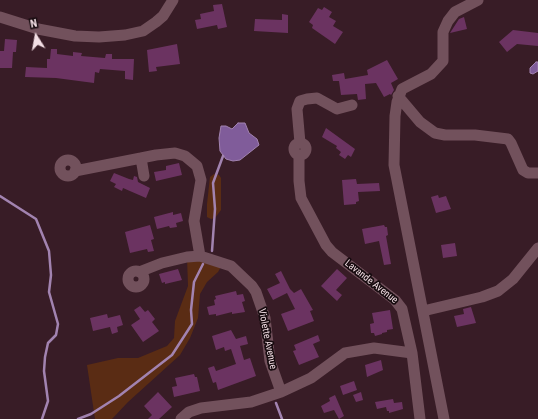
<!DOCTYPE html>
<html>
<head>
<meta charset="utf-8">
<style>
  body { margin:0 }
  #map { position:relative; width:538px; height:419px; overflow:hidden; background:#381c26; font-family:"Roboto Condensed",sans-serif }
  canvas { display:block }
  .north { position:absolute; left:16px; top:16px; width:40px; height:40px; -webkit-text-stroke:3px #170b0f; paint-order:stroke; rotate:349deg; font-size:11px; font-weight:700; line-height:16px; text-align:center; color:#f2dee4 }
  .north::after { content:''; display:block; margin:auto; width:14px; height:18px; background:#f2dee4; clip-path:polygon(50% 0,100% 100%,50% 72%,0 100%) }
</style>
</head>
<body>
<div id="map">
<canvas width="538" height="419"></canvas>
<div class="north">N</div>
</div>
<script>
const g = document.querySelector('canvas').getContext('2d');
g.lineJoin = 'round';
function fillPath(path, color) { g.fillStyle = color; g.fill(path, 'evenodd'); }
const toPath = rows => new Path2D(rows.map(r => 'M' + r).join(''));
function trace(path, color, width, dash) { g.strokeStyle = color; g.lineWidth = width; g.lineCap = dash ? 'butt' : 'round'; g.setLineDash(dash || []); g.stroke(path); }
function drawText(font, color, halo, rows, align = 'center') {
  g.font = font + ' "Roboto Condensed",sans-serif'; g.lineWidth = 3.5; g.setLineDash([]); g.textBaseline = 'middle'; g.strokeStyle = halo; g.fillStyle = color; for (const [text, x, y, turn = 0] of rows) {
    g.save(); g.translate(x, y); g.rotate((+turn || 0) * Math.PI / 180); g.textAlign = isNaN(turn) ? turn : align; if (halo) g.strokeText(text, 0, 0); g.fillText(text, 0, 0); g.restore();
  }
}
const green = toPath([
  [214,174,219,175,221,178,221,210,215,218,211,219,207,217,207,204,210,177],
  [187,257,223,263,218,272,207,282,200,294,198,318,190,338,180,355,128,402,112,419,95,419,87,365,118,358,138,358,167,346,174,338,175,321,188,286]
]);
const water = toPath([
  [536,62,538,62,538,71,533,74,530,73,530,68,536,62],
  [238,123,245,123,249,133,257,139,259,145,240,160,233,161,226,159,220,151,219,138,221,126,226,126,232,129,238,123]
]);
const stream = toPath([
  [0,196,36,219,49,251,51,275,49,292,58,324,56,335,48,343,45,357,44,371,48,401,42,419],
  [212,251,215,209,213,183,223,156],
  [276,403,282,419],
  [78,419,91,414,119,396,172,355,192,324,191,310,194,282,203,264]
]);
const building = toPath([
  [222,4,227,27,218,29,217,25,197,29,195,20,201,19,200,14,214,11,213,5],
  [324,7,332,12,329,17,336,21,333,26,343,32,335,44,312,28,313,25,309,22,318,8,322,10],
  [282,14,288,15,288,33,254,31,255,19,282,20],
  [464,17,467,29,450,33,459,19],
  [513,30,538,33,538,46,517,44,507,52,499,42],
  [5,39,17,40,16,52,13,52,12,68,0,68,0,51,4,51],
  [177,44,180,64,156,67,157,71,149,72,147,50],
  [51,49,57,49,57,54,73,56,73,52,82,53,81,56,105,58,106,54,112,54,112,59,134,59,133,80,125,79,125,71,100,69,99,73,95,72,94,83,56,78,25,77,26,67,47,68,47,59,50,59],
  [387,60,398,79,391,83,394,90,391,95,390,94,384,97,376,83,365,84,366,99,358,100,357,94,341,95,339,81,333,81,332,75,344,73,345,79,368,75,367,70],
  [326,128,355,149,351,157,348,155,345,159,339,155,341,152,336,148,337,146,322,137],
  [179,163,182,175,156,181,154,172,166,170,166,166],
  [114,173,129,179,133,180,134,176,137,177,138,182,150,188,146,198,123,188,122,191,114,187,116,184,110,181],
  [356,179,357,184,379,183,380,191,358,192,359,201,356,202,356,204,344,205,342,180],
  [438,195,439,198,446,196,451,209,436,213,431,197],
  [173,212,173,215,181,213,183,221,176,223,177,227,170,228,169,226,157,229,154,217],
  [150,225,154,239,151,240,154,251,148,252,147,249,130,253,125,232],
  [384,225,385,227,387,227,388,235,386,236,391,264,384,265,379,241,365,244,362,229],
  [455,243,457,256,443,258,441,245],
  [178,269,182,280,165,284,165,282,162,283,159,274],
  [337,269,347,278,336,290,342,295,337,301,321,286],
  [281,271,290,289,294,293,301,289,313,310,310,311,314,321,288,331,281,314,295,309,287,293,273,300,267,289,280,283,275,274],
  [236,291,237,295,243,294,245,301,242,302,245,312,232,314,232,312,216,316,216,314,209,315,207,307,215,305,214,300,216,299,215,296],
  [140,306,145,312,148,310,155,319,152,322,159,331,143,342,131,325,140,319,134,310],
  [471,307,476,323,457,327,454,316,464,314,463,309],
  [390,310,393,329,387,330,387,332,382,333,382,334,375,336,374,333,371,333,370,324,374,323,372,313],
  [107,314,108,318,120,315,123,325,117,327,118,332,112,334,110,327,93,331,90,318],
  [231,330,236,339,246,336,248,344,240,346,244,360,250,358,256,376,218,390,216,382,213,383,208,368,214,366,216,371,236,364,231,349,225,351,224,347,216,350,212,336],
  [318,335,320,341,313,344,319,357,299,365,293,351,296,350,294,345],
  [381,360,383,370,367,377,365,365],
  [194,374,195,377,197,377,200,391,174,397,172,387,177,386,175,378],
  [354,381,357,390,343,395,340,386],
  [158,392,172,407,159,419,148,419,152,415,144,406],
  [361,392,363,400,356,402,353,395],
  [335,395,344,416,339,419,334,410,324,413,321,406,330,401,329,398],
  [393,399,394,403,402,402,403,409,389,413,389,411,387,411,386,407,377,409,375,402]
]);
const minor = toPath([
  [0,17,38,29,75,36,99,37,125,35,143,31,156,22,163,16,173,0],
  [398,96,420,122,435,133,445,135,475,135,508,139,511,143,523,170,528,173,538,173],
  '294 149a6 6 0 1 1 12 0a6 6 0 1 1-12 0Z',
  [300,143,297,109,300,101,307,99,317,98,337,109,352,105],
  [299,156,299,181,301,198,326,245,332,252,395,300,402,309,412,353,420,419],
  '60 168a8 8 0 1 1 16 0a8 8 0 1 1-16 0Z',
  [75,171,141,158],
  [144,176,141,158,156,155,175,153,185,156,197,166,201,180,194,221,200,256,231,266,252,286,256,292,265,318,270,361,281,392],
  '128 279a8 8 0 1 1 16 0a8 8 0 1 1-16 0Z',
  [139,272,162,263,187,257,200,256],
  [423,311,482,297,498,291,513,279,538,248],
  [181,419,189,412,201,408,251,402,281,392,311,378,345,353,374,348,412,353],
  [444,419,394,165,395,116,397,102,402,89,431,74,443,61,443,32,448,21,455,12,478,0]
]);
const streetNames = [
  ["Lavande Avenue",371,282,38],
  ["Violette Avenue",267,339,79]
];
fillPath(green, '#5a2c14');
fillPath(water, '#805c9a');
trace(water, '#a283b0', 1);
trace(stream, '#a283b0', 2.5);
fillPath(building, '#6b3361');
trace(minor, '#72515c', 11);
drawText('10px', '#f2dee4', '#170b0f', streetNames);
</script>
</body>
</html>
